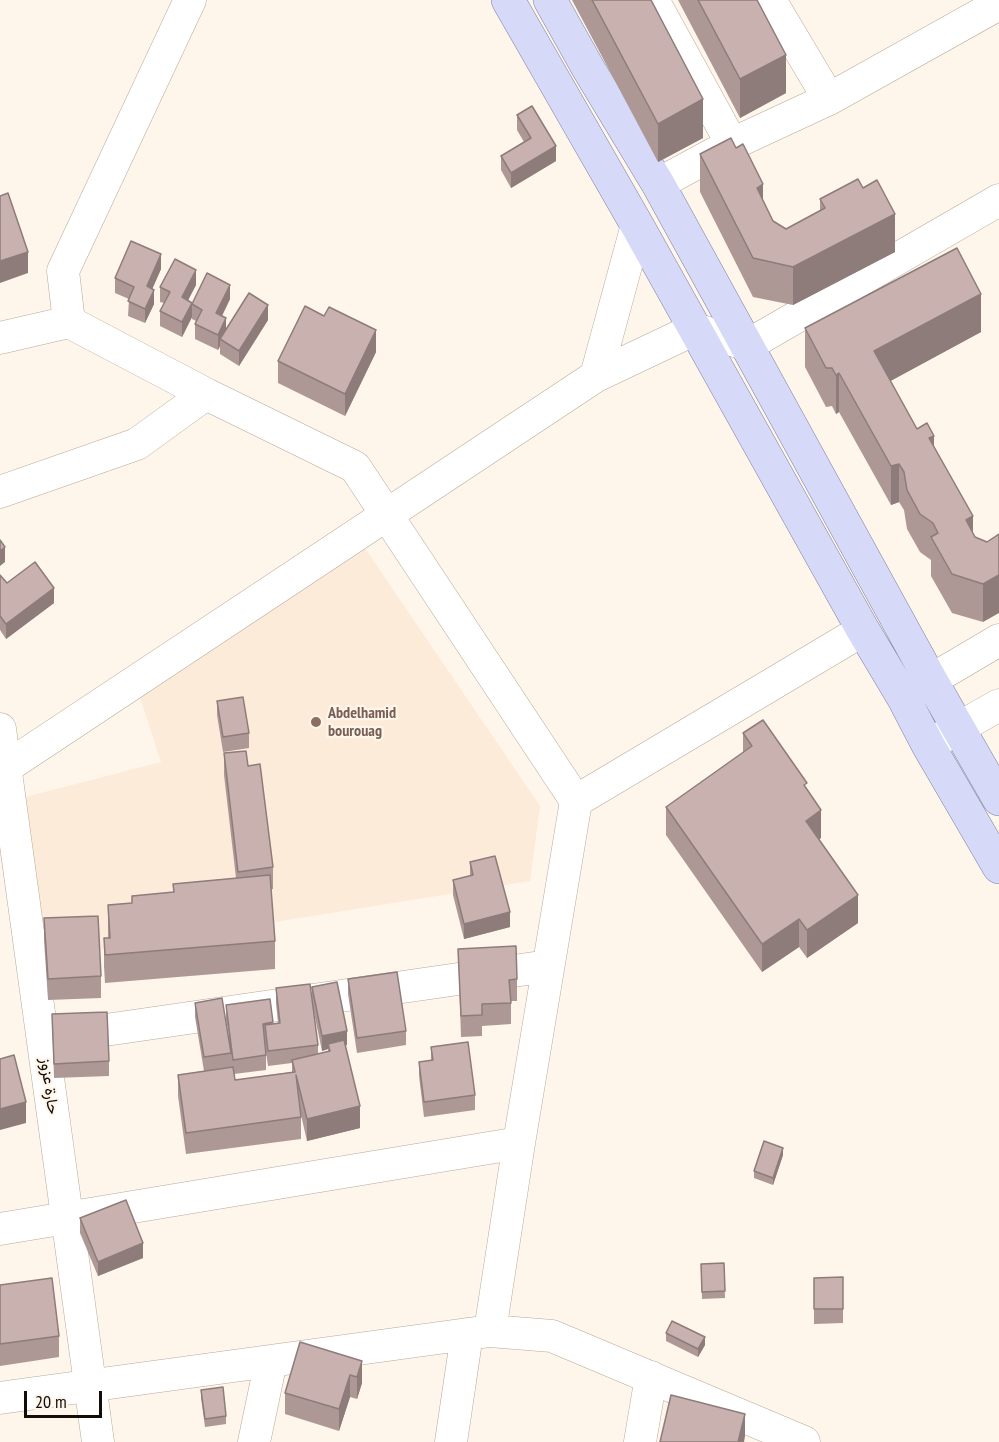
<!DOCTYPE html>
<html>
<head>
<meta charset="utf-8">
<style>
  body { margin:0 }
  #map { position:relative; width:999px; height:1442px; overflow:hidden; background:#fef5eb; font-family:"PT Sans Narrow",sans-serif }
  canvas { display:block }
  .scale { position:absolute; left:24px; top:1391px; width:78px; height:27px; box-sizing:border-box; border:3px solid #120d08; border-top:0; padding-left:8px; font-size:18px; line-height:21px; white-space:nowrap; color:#120d08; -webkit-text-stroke:4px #fef5eb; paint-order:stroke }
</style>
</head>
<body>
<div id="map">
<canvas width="999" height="1442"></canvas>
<div class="scale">20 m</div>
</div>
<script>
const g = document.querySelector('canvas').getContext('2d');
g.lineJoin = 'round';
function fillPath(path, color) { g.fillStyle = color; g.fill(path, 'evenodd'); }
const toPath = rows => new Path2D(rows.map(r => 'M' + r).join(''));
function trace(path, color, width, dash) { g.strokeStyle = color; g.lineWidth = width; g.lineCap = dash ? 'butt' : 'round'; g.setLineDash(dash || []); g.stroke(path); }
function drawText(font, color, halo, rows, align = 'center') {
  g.font = font + ' "PT Sans Narrow",Vazirmatn,sans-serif'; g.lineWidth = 4.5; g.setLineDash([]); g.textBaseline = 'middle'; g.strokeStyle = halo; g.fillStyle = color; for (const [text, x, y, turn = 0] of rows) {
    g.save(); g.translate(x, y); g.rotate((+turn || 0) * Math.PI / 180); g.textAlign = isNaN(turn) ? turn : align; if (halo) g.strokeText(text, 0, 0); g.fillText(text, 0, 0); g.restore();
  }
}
const built = toPath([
  [356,535,540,806,530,881,32,961,10,801,161,762,135,682]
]);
const minor = toPath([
  [653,0,732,144],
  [770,0,829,99],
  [658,184,732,144,829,99,999,4],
  [69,322,63,271,190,0],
  [0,338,69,322,206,394,355,467,576,801,519,1143,490,1331,552,1336,804,1442],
  [596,376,637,225],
  [0,492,137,444,206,394],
  [909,693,999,640],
  [0,729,98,1442],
  [934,742,999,705],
  [0,769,5,768,596,376,695,329,748,345,999,200],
  [576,801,863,630],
  [64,1036,548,966],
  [0,1229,519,1143],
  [0,1398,490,1331],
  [254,1442,271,1361],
  [451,1442,467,1334],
  [640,1442,651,1377]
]);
const primary = toPath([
  [508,0,637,225,863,630,903,697,928,745,999,867],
  [550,0,588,68,658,184,930,679,999,799]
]);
const wall = toPath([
  [572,0,651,0,703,138,658,162],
  [678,0,757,0,786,93,740,118],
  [517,115,556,161,511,188,501,170,501,156,524,142,517,130],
  [736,148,773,221,786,229,820,211,820,199,895,252,793,305,753,297,700,192,700,154],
  [161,269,152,289,154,304,145,323,128,316,129,299,115,293,115,278],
  [196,285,188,300,192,317,182,337,160,326,160,311,164,303,160,302,160,287],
  [230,299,222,316,226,329,268,320,239,366,220,354,220,346,218,350,195,339,195,324,196,321,192,319,192,304],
  [324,316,376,352,345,416,278,383,278,361],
  [805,328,981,332,890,381,917,429,934,446,975,537,987,542,983,622,952,613,931,576,931,560,920,552,907,529,904,510,899,502,891,505,839,412,836,414,832,406,826,407,805,367],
  [0,575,7,583,54,603,6,639,0,630],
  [217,701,249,733,249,748,223,752,217,715],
  [743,733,807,789,821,838,819,839,858,923,807,958,799,947,762,972,666,835,666,807,743,753],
  [224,753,248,766,273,867,273,889,271,889,275,941,275,969,105,983,104,966,104,938,108,938,108,905,132,903,132,896,173,892,173,884,236,878,224,775],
  [470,862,510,927,464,939,453,895,453,880,470,876],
  [44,918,101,976,101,998,48,1000,44,940],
  [458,949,517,979,517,1001,511,1001,511,1024,482,1026,482,1036,461,1037],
  [348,979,406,1031,406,1045,357,1053,348,994],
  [312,987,347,1045,345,1046,360,1128,307,1141,301,1115,301,1139,186,1154,178,1096,178,1075,204,1071,195,1017,195,1003,229,1035,226,1020,226,1005,270,999,273,1024,278,1023,276,1003,276,988,312,1002],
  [312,1003,322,1051,328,1049,328,1051,318,1054,318,1045],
  [264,1038,268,1066,292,1063,292,1072,235,1080,234,1074,266,1070,266,1055],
  [52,1014,109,1061,109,1076,54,1078],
  [431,1047,475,1095,475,1110,424,1117,419,1076,419,1062,431,1060],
  [783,1155,773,1185,754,1178,754,1171],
  [80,1218,143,1258,98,1276,80,1233],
  [724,1263,725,1298,702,1299,701,1264],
  [814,1278,843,1309,843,1323,814,1324],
  [0,1285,59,1336,59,1357,0,1366],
  [666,1333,705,1345,698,1357,666,1341],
  [362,1361,362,1383,357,1399,350,1397,339,1431,285,1414,285,1393],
  [201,1390,226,1416,226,1424,205,1427,201,1398]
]);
const shadedWall = toPath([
  [786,55,786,93,740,118,740,79],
  [703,99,703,138,658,162,658,124],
  [556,146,556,161,511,188,511,173],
  [763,184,763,223,757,188],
  [895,214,895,252,793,305,793,267],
  [28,252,28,273,0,283,0,261],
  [161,254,161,269,147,301,147,286],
  [196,270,196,285,182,312,182,297],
  [230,285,230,299,216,328,216,313],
  [154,290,154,304,145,323,145,309],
  [981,294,981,332,874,390,874,351],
  [192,303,192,317,182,337,182,322],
  [268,305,268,320,239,366,239,351],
  [226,318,226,333,220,339,220,346,218,350,218,335],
  [376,330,376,352,345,416,345,394],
  [839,373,839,412,836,414,836,375],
  [934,436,934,474,929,438],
  [899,464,899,502,891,505,891,466],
  [973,516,973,554,966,520],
  [5,547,5,562,0,566,0,551],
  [999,575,999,613,983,622,983,584],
  [54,588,54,603,6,639,6,624],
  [821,810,821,838,806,849,806,821],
  [858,895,858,923,807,958,807,930],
  [510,912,510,927,464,939,464,924],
  [799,919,799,947,762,972,762,944],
  [347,1031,347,1045,329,1049,328,1044,328,1049,322,1051,322,1036],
  [26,1102,26,1123,0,1130,0,1109],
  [360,1106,360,1128,307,1141,307,1119],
  [783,1148,783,1155,773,1185,773,1178],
  [143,1243,143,1258,98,1276,98,1262],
  [705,1337,705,1345,698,1357,698,1349],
  [362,1361,362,1383,357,1399,357,1377],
  [350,1375,350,1397,339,1431,339,1409],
  [745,1414,745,1436,744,1442,738,1442]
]);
const building = toPath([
  [592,0,651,0,703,99,658,124,592,0],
  [698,0,757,0,786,55,740,79,698,0],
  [532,106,556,146,511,173,501,156,531,138,517,115,532,106],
  [731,138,736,148,743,144,763,184,757,188,773,221,786,229,825,208,820,199,858,179,863,188,877,180,895,214,793,267,753,258,700,154,731,138],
  [8,193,28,252,0,261,0,196,8,193],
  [131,241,161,254,147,286,154,290,145,309,128,301,134,287,115,278,131,241],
  [957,248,981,294,874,351,917,429,927,423,934,436,929,438,973,516,966,520,975,537,987,542,999,534,999,575,983,584,952,574,931,537,938,533,933,523,920,514,907,490,904,472,899,464,891,466,839,373,836,375,832,368,826,368,805,328,957,248],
  [175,259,196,270,182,297,192,303,182,322,160,311,170,292,160,287,175,259],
  [207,273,230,285,216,313,226,318,218,335,195,324,202,310,192,304,207,273],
  [249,293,268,305,239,351,220,339,249,293],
  [305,306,324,316,329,307,376,330,345,394,278,361,305,306],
  [0,540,5,547,0,551,0,540],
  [35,562,54,588,6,624,0,616,0,575,7,583,35,562],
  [243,697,249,733,223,737,217,701,243,697],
  [763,720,807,783,804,785,821,810,806,821,858,895,807,930,799,919,762,944,666,807,752,746,743,733,763,720],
  [246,751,248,766,260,764,273,867,238,872,224,753,246,751],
  [495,856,510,912,464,924,453,880,473,875,470,862,495,856],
  [270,875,275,941,105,955,104,938,110,938,108,905,132,903,132,896,174,892,173,884,270,875],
  [98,916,101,976,48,979,44,918,98,916],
  [516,946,517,979,509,980,511,1003,482,1004,482,1015,461,1016,458,949,516,946],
  [397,972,406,1031,357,1038,348,979,397,972],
  [337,982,347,1031,322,1036,312,987,337,982],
  [310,984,318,1045,268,1051,265,1025,280,1023,276,988,310,984],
  [222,998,231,1053,204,1057,195,1003,222,998],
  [270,999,273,1022,263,1024,266,1055,233,1060,226,1005,270,999],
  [107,1012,109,1061,54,1064,52,1014,107,1012],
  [344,1040,360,1106,307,1119,296,1075,301,1117,186,1133,178,1075,233,1067,235,1080,295,1072,292,1060,330,1051,328,1044,344,1040],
  [468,1042,475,1095,424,1102,419,1062,433,1060,431,1047,468,1042],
  [14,1055,26,1102,0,1109,0,1059,14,1055],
  [764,1141,783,1148,773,1178,754,1171,764,1141],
  [126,1200,143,1243,98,1262,80,1218,126,1200],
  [724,1263,725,1291,702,1292,701,1264,724,1263],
  [843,1277,843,1309,814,1309,814,1278,843,1277],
  [52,1278,59,1336,0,1344,0,1285,52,1278],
  [672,1321,705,1337,698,1349,666,1333,672,1321],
  [300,1342,362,1361,357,1377,350,1375,339,1409,285,1393,300,1342],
  [223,1387,226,1416,205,1419,201,1390,223,1387],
  [671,1395,745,1414,738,1442,660,1442,671,1395]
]);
const markers = [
  [316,722,6,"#8d6e63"]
];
const educationNames = [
  ["Abdelhamid",328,713],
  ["bourouag",328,731]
];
const streetNames = [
  ["حارة عزوز",49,1086,82]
];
fillPath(built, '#fdebda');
trace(minor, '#b8a999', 33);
trace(primary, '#7f81a1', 34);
trace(minor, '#fff', 32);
trace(primary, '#d6d9f8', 33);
fillPath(wall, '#ad9896');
fillPath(shadedWall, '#8d7c7a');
fillPath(building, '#c9b1af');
trace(building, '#8d7c7a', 1.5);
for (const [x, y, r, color] of markers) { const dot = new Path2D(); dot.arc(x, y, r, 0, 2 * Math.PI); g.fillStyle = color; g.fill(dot); trace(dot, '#fef5eb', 2); }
drawText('bold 16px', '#785e54', '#fef5eb', educationNames, 'left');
drawText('16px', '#120d08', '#fef5eb', streetNames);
</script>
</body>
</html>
